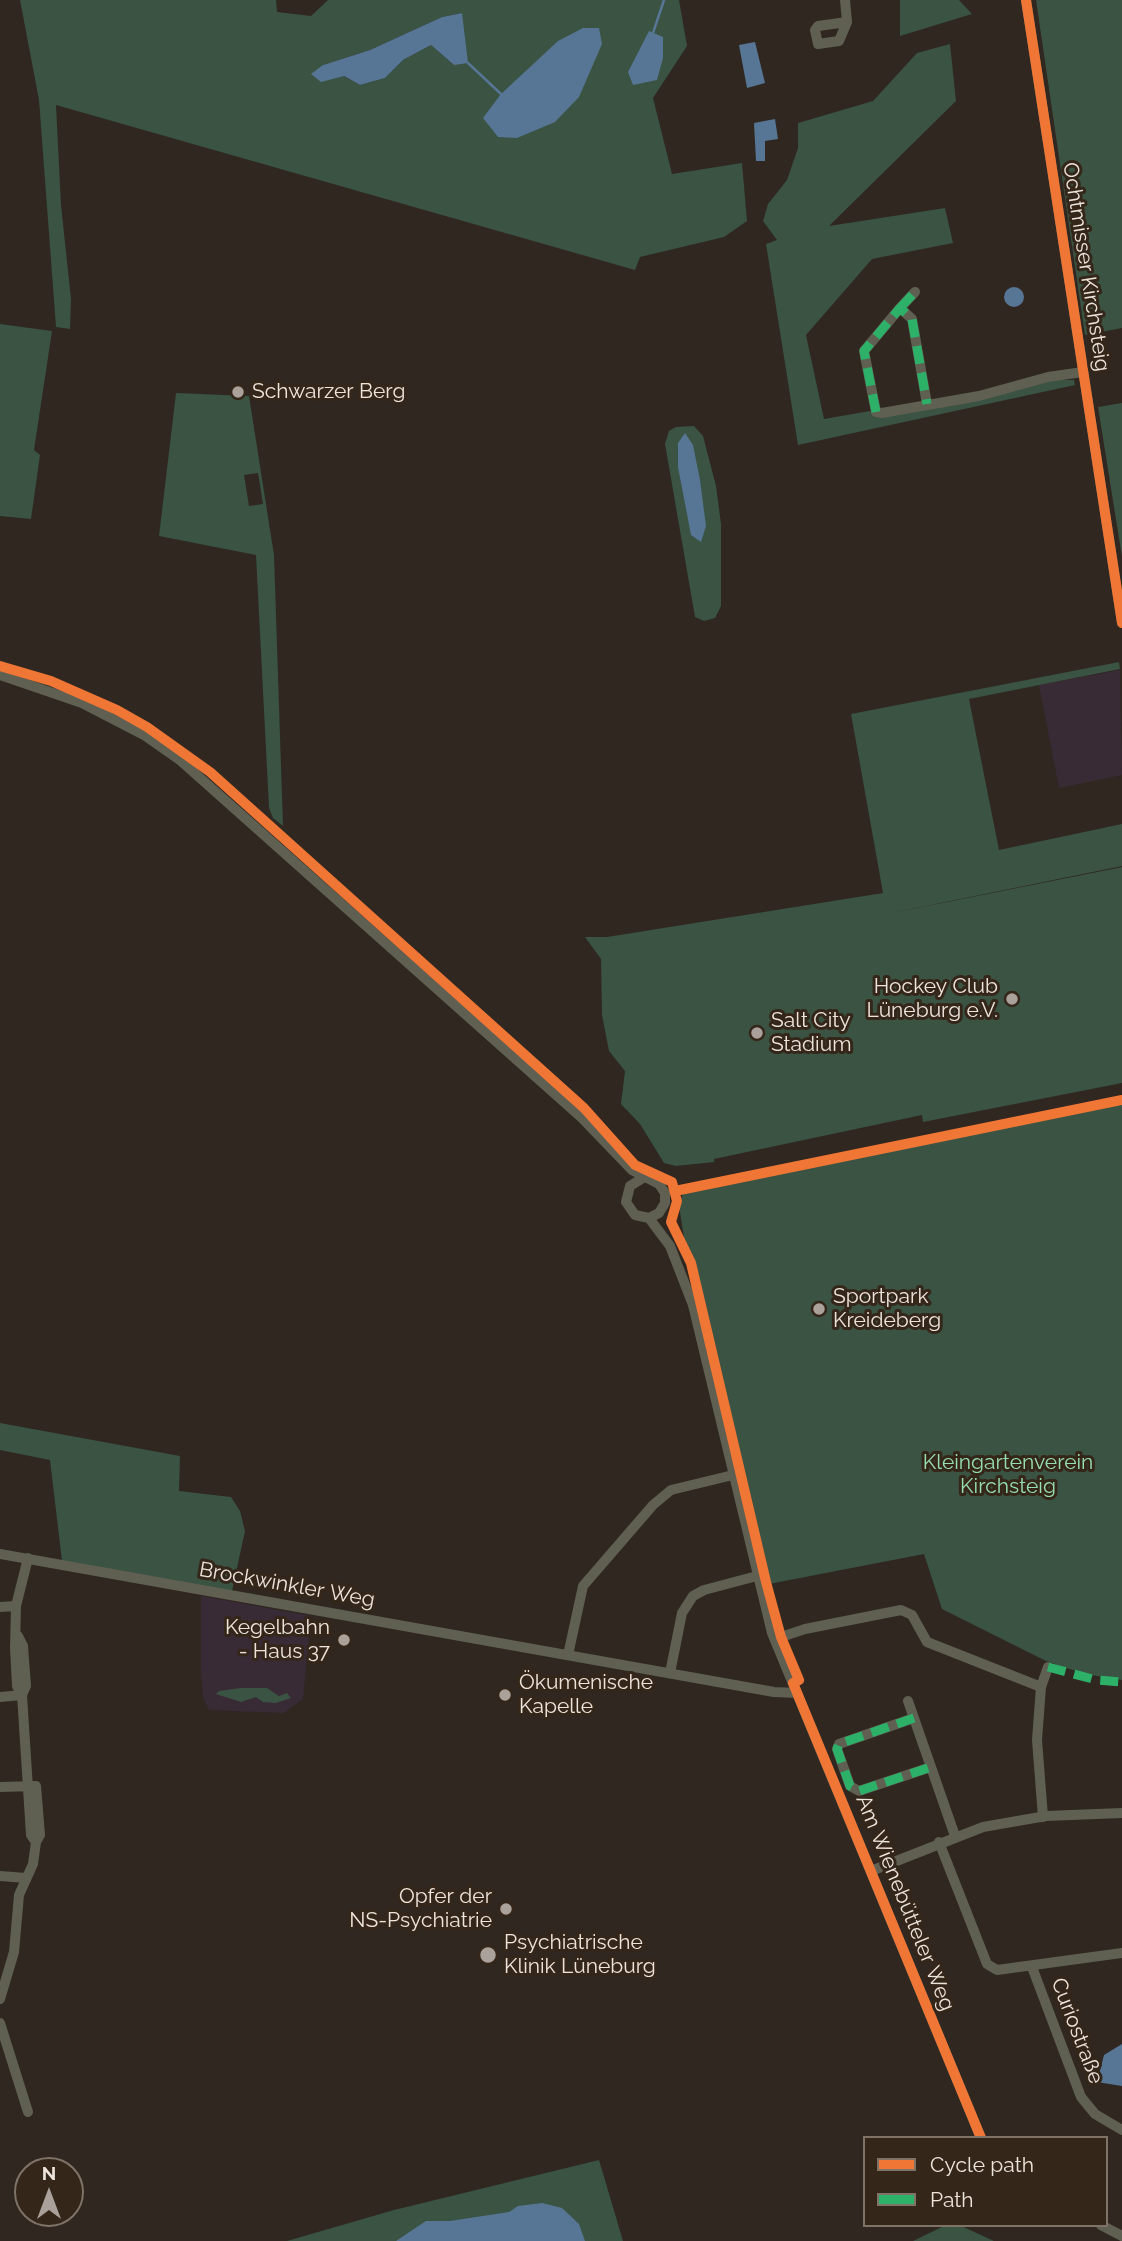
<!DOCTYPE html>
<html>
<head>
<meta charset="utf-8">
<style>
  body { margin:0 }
  #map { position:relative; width:1122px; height:2241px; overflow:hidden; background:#2f2720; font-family:Raleway,sans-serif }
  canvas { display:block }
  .legend { position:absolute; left:863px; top:2136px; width:245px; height:91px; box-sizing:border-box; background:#35261a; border:2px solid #7f7267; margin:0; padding:9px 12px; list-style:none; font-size:21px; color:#ede4db }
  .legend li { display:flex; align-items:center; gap:14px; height:35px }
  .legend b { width:35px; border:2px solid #7f7267 }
  .north { position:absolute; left:14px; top:2157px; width:70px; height:70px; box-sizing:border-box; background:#35261a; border:2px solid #7f7267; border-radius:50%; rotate:0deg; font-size:19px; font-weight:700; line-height:28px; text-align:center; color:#ede4db }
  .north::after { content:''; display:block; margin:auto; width:24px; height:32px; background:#aaa29a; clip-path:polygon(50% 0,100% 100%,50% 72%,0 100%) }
</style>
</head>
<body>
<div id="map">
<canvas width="1122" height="2241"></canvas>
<ul class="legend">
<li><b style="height:9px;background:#f07635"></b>Cycle path</li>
<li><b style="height:9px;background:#2db169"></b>Path</li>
</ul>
<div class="north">N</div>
</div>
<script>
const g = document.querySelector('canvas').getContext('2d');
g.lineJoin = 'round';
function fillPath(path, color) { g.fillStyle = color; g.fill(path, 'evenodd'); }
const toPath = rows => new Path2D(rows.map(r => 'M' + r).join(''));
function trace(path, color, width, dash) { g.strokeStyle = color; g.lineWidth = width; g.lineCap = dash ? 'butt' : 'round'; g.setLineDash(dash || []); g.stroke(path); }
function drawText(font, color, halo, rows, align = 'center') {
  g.font = font + ' Raleway,sans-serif'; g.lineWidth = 6; g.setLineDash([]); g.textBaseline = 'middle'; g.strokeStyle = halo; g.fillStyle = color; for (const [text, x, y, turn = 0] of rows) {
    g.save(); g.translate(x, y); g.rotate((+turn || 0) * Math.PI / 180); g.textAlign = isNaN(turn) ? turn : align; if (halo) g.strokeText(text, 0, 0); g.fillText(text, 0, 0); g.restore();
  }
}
const education = toPath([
  [1120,670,1122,775,1059,788,1039,685],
  [201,1596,311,1616,303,1699,284,1713,209,1710,203,1697,201,1671]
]);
const green = toPath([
  [20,0,276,0,277,12,311,16,328,0,679,0,687,46,653,98,672,174,742,163,747,221,724,237,640,257,635,270,56,105,61,205,71,299,70,329,56,327,39,100],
  [462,13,454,65,431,45,403,60,385,78,360,85,323,65,370,50,442,17],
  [900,0,959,0,972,14,900,36],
  [1036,0,1122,0,1122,328,1085,335],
  [950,44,956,101,829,226,945,208,953,243,872,259,806,335,824,419,870,411,874,416,1055,380,1074,380,1075,385,798,445,766,244,777,240,763,221,768,204,787,180,798,148,798,123,873,101,917,53],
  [0,324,52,331,34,450,40,455,31,519,0,516],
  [176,393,249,396,274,555,283,826,273,818,269,808,256,555,159,536],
  [258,473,263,504,249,506,244,475],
  [1122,403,1122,557,1098,407],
  [694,426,703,436,716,486,721,524,721,606,715,618,704,621,695,617,665,444,669,431,676,427],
  [1119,662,1120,669,969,699,999,850,1122,824,1122,866,887,914,1122,867,1122,1083,923,1122,922,1115,714,1159,714,1162,676,1166,664,1163,640,1124,621,1104,625,1071,609,1051,602,1015,601,959,585,937,607,937,883,893,851,714],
  [467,1007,574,1103,604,1131,602,1133],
  [1122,1102,1122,1680,1085,1674,1046,1661,942,1609,924,1554,769,1584,691,1255,685,1244,679,1206,683,1193],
  [689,1265,741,1477,738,1478,694,1293],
  [0,1423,180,1456,179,1491,231,1497,240,1511,245,1531,232,1591,62,1561,50,1460,0,1450],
  [241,1688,267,1688,279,1696,287,1693,291,1698,276,1703,263,1702,256,1697,241,1702,216,1694,219,1691],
  [599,2160,623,2241,287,2241,394,2210],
  [946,2225,959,2225,994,2241,913,2241]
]);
const water = toPath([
  [462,13,468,63,454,65,431,45,403,60,385,78,360,85,344,76,321,82,311,74,323,65,370,50,442,17],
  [583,28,599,28,602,44,579,97,555,122,517,138,498,137,483,118,501,94,558,41],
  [649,31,663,37,663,58,657,80,633,85,628,72],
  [755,42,765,83,747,88,739,45],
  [775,119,778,139,765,141,765,161,756,161,754,123],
  '1004 297a10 10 0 1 1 20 0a10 10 0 1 1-20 0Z',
  [685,433,693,445,700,480,706,526,701,542,691,535,678,467,678,443],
  [1122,2044,1122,2086,1097,2082,1104,2055],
  [542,2203,562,2208,579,2224,585,2241,396,2241,426,2221,450,2221,509,2212,518,2206]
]);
const stream = toPath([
  [653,33,664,0],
  [468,63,501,94]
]);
const minor = toPath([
  [845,0,847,22,839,41,818,44,815,30,818,26,847,22],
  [1026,0,1122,623],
  [900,308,915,292],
  [927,404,912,319,900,308,864,351,876,412,882,413,979,396,1048,377,1083,372],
  [0,675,82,703,144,735,181,761,582,1118,632,1170,659,1184,665,1193,665,1203,659,1213,649,1218,635,1215,626,1202,630,1186,643,1178],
  [649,1218,670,1246,693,1305,772,1633,981,2138],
  [0,1554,774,1692,797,1693],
  [28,1558,16,1606,15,1648,17,1686,22,1695,31,1835,36,1842],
  [0,1607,16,1606],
  [18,1636,23,1646,26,1686,22,1695],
  [775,1639,805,1629,901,1610,912,1615,927,1642,1041,1687],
  [568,1655,583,1586,653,1505,671,1490,733,1475],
  [670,1673,682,1613,693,1596,704,1590,757,1576],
  [0,1697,22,1695],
  [908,1701,955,1836],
  [914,1718,839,1744,837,1749,850,1786,859,1791,931,1767],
  [0,1787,36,1786,40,1835,36,1842,33,1864,19,1895,14,1952,0,1999],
  [1043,1817,1037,1740,1041,1687,1048,1667],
  [939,1842,987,1964,997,1970,1122,1953],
  [871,1871,983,1827,1046,1816,1122,1813],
  [0,1876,26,1878],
  [1032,1967,1081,2097,1095,2114,1122,2130],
  [0,2023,28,2112],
  [1101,2225,1122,2236]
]);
const quiet = toPath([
  [900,308,915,292],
  [876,412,864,351,900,308,912,319,927,404],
  [1048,1667,1096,1680,1122,1682],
  [914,1718,839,1744,837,1749,850,1786,859,1791,931,1767]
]);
const cycleway = toPath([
  [1026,0,1122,623],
  [0,666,51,681,117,710,147,727,210,772,584,1108,635,1165,672,1182,677,1201,671,1222,691,1263,766,1582,781,1637,799,1680,793,1683,981,2138],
  [675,1191,1122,1100]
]);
const markers = [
  [238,392,7,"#aaa29a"],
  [1012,999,7,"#aaa29a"],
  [757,1033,7,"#aaa29a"],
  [819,1309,7,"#aaa29a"],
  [344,1640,7,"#aaa29a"],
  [505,1695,7,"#aaa29a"],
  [506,1909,7,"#aaa29a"],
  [488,1955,9,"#aaa29a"]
];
const streetNames = [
  ["Ochtmisser Kirchsteig",1086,267,81],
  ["Brockwinkler Weg",287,1585,10],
  ["Am Wienebütteler Weg",905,1903,68],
  ["Curiostraße",1077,2031,69]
];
const poiNames = [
  ["Schwarzer Berg",252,392],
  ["Hockey Club",998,987,"right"],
  ["Lüneburg e.V.",998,1011,"right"],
  ["Salt City",771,1021],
  ["Stadium",771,1045],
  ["Sportpark",833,1297],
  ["Kreideberg",833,1321],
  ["Kegelbahn",330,1628,"right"],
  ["- Haus 37",330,1652,"right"],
  ["Ökumenische",519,1683],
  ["Kapelle",519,1707],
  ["Opfer der",492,1897,"right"],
  ["NS-Psychiatrie",492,1921,"right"],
  ["Psychiatrische",504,1943],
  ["Klinik Lüneburg",504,1967]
];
const parkNames = [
  ["Kleingartenverein",1008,1463],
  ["Kirchsteig",1008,1487]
];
fillPath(education, '#392b36');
fillPath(green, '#3a5342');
fillPath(water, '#577695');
trace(stream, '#577695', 2.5);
trace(minor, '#5f5f52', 10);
trace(quiet, '#2db169', 9, [18, 9]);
trace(cycleway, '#f07635', 10);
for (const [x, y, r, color] of markers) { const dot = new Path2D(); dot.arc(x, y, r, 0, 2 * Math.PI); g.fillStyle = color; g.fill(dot); trace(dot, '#35261a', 2.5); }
drawText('21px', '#ede4db', '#35261a', streetNames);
drawText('21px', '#ede4db', '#35261a', poiNames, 'left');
drawText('21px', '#95deb0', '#35261a', parkNames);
</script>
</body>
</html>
